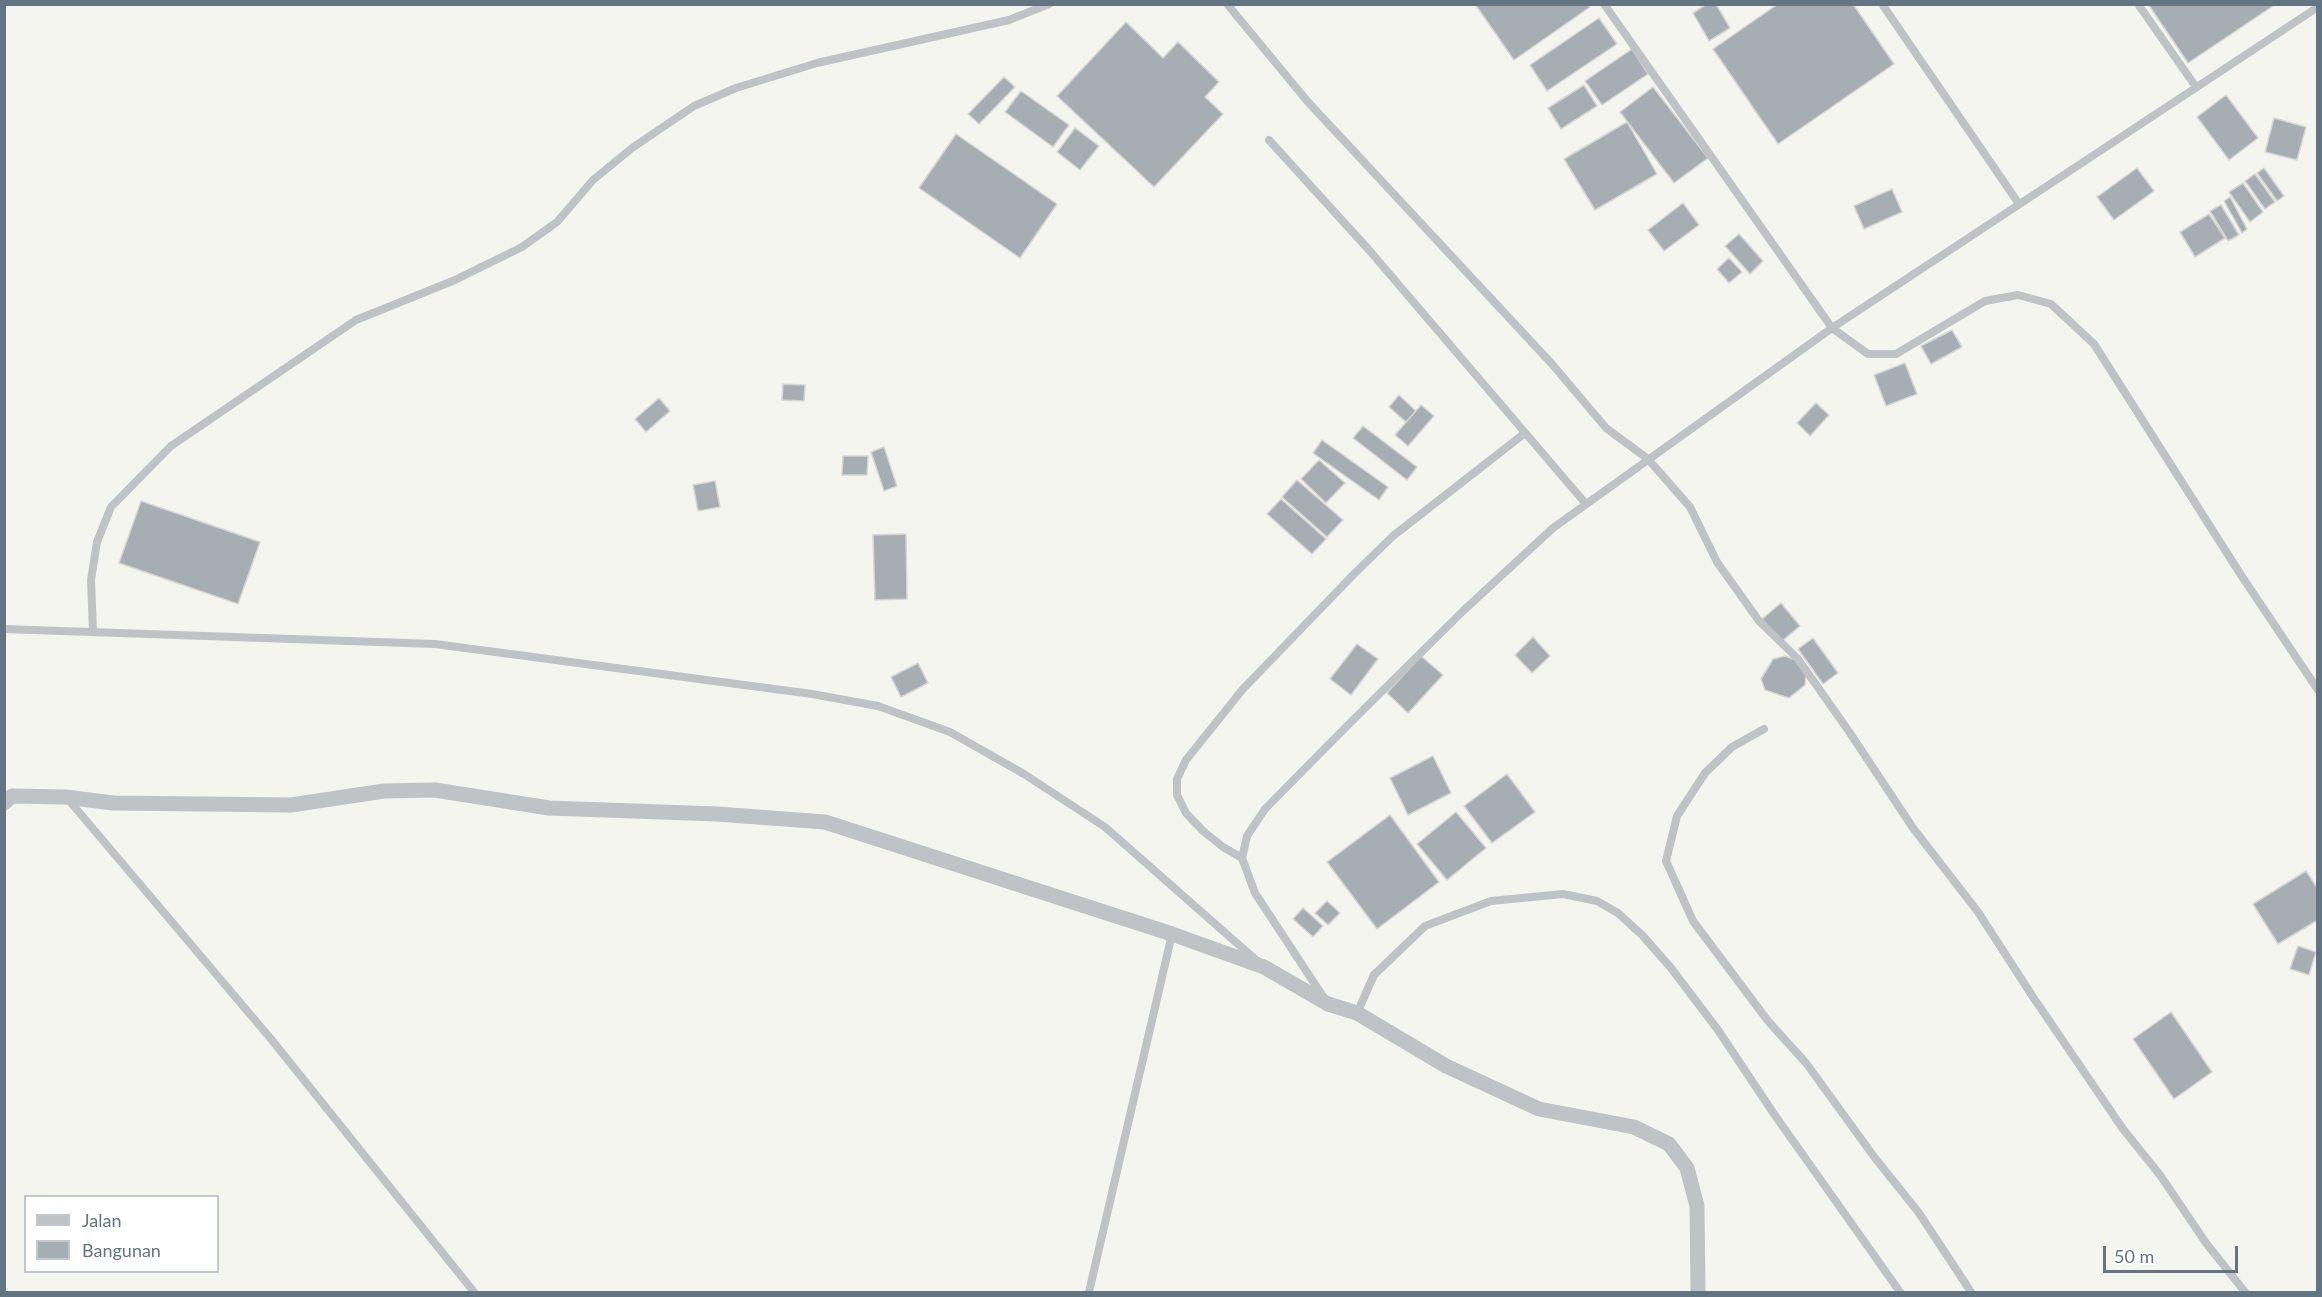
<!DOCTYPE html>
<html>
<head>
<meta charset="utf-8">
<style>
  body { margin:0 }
  #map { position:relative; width:2322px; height:1297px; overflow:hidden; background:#f5f5f0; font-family:Lato,sans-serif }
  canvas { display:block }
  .frame { position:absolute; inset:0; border:6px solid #637482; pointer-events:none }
  .legend { position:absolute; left:24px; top:1195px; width:195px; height:78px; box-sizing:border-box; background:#fff; border:2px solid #c1c7cd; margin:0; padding:8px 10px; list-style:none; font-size:18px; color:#637482 }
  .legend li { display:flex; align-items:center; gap:12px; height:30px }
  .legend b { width:30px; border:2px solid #c1c7cd }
  .scale { position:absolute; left:2103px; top:1246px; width:135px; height:27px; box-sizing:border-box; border:3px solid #637482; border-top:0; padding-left:8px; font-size:18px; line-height:21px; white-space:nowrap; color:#637482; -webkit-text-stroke:4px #fff; paint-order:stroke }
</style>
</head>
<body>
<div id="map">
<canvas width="2322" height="1297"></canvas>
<div class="frame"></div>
<ul class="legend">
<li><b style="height:8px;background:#bfc3c6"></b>Jalan</li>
<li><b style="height:16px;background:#a6aeb3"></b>Bangunan</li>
</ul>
<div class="scale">50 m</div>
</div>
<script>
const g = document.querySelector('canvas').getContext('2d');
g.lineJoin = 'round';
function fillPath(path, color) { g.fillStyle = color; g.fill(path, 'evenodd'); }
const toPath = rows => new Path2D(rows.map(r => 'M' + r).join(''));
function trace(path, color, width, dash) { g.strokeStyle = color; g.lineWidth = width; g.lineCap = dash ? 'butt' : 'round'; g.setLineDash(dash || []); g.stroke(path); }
const building = toPath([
  [1475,4,1588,4,1590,7,1514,60,1475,4],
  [1707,4,1716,4,1730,28,1709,41,1693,13,1707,4],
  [1778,4,1853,4,1894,64,1778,144,1713,49,1778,4],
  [2148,4,2276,4,2188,63,2148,4],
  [1599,18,1617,44,1547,91,1530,65,1599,18],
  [1126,22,1163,58,1178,42,1219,82,1205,97,1223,114,1154,187,1057,96,1126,22],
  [1632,49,1648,74,1602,105,1585,81,1632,49],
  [1004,77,1015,87,979,124,968,114,1004,77],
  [1584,85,1597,106,1561,129,1548,108,1584,85],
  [1653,87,1708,158,1674,183,1620,112,1653,87],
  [1021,91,1069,125,1053,147,1005,112,1021,91],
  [2226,95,2258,138,2229,160,2197,117,2226,95],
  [2274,118,2306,127,2297,160,2265,152,2274,118],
  [1627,122,1657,174,1595,210,1564,159,1627,122],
  [1075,128,1099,146,1080,170,1057,152,1075,128],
  [956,134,1057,204,1020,258,919,188,956,134],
  [2137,168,2154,191,2114,220,2097,197,2137,168],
  [2264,168,2284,196,2277,201,2257,173,2264,168],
  [2255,174,2275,202,2265,209,2245,181,2255,174],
  [2243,183,2263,212,2250,222,2229,192,2243,183],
  [1892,189,1902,212,1864,229,1854,206,1892,189],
  [2230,197,2247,229,2242,233,2224,201,2230,197],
  [1683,203,1699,225,1664,251,1648,230,1683,203],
  [2221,205,2239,235,2228,241,2210,211,2221,205],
  [2209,214,2225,238,2195,257,2180,232,2209,214],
  [1739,234,1763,261,1750,274,1725,246,1739,234],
  [1729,258,1742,272,1729,283,1717,269,1729,258],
  [1952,330,1962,347,1931,364,1921,346,1952,330],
  [1905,363,1917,394,1886,406,1874,375,1905,363],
  [783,384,805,385,804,401,782,400,783,384],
  [1399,395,1416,411,1406,422,1389,407,1399,395],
  [659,398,670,411,646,432,635,419,659,398],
  [1816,403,1829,415,1810,436,1797,423,1816,403],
  [1421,405,1434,416,1408,446,1395,435,1421,405],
  [1363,426,1417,467,1407,480,1353,438,1363,426],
  [1322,440,1388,487,1379,500,1313,453,1322,440],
  [884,447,897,486,884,491,871,452,884,447],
  [843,456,868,456,867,475,842,475,843,456],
  [1319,460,1345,483,1326,503,1301,479,1319,460],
  [1297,480,1343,520,1327,537,1282,497,1297,480],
  [715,481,720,507,698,511,693,485,715,481],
  [1281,499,1326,539,1312,554,1267,514,1281,499],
  [141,501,260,542,238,604,119,563,141,501],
  [906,534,907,599,875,600,873,535,906,534],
  [1781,603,1800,626,1781,642,1762,619,1781,603],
  [1533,637,1550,656,1532,673,1515,655,1533,637],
  [1813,638,1838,673,1823,684,1798,649,1813,638],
  [1357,644,1378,659,1351,695,1330,679,1357,644],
  [1421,656,1443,675,1408,713,1387,693,1421,656],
  [1785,656,1798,661,1806,674,1805,685,1789,698,1765,690,1761,679,1773,659,1785,656],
  [918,663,928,683,901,697,891,677,918,663],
  [1433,756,1451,793,1408,815,1390,778,1433,756],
  [1507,774,1535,812,1492,843,1464,806,1507,774],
  [1456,812,1486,848,1447,880,1417,844,1456,812],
  [1390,815,1439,882,1377,929,1327,862,1390,815],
  [2306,871,2318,889,2318,920,2278,944,2253,904,2306,871],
  [1327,901,1340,913,1328,925,1315,913,1327,901],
  [1303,908,1323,926,1313,937,1293,919,1303,908],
  [2298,946,2316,952,2309,975,2290,969,2298,946],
  [2171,1012,2212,1072,2174,1099,2133,1039,2171,1012]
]);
const lane = toPath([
  [1227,4,1308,102,1552,364,1606,428,1648,459,1690,507,1717,562,1759,621,1798,659,1850,733,1913,828,1978,912,2033,997,2123,1129,2160,1175,2206,1243,2245,1292],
  [1604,4,1832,328,1868,354,1896,354,1985,301,2018,295,2051,304,2094,344,2241,575,2318,690],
  [1882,4,2019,204],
  [2138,4,2196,87],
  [1269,140,1369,250,1586,504],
  [4,629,435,644,812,694,878,706,950,732,1024,774,1105,827,1256,960],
  [93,632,91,580,97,542,111,507,171,446,356,320,455,280,522,247,557,222,593,180,632,148,694,106,736,88,817,63,1009,20,1049,4],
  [1764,729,1732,747,1705,773,1677,816,1666,861,1693,921,1768,1021,1806,1063,1875,1158,1919,1213,1971,1292],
  [67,798,271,1039,474,1292],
  [1242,858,1223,847,1203,831,1186,813,1177,795,1177,779,1186,760,1243,689,1354,574,1393,536,1525,433],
  [1324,998,1255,893,1242,858,1247,836,1265,809,1350,723,1463,611,1553,528,1832,328,2318,7],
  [1357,1013,1374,975,1425,926,1491,901,1563,894,1597,901,1618,913,1643,936,1671,968,1718,1030,1774,1114,1900,1292],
  [1089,1292,1172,934]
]);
const street = toPath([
  [4,803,12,796,65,797,113,803,291,805,384,791,435,790,549,808,717,814,825,822,1172,934,1264,967,1328,1004,1357,1013,1446,1066,1539,1109,1634,1127,1669,1144,1687,1168,1697,1206,1698,1292]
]);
fillPath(building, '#a6aeb3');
trace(building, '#d6d6d3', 1.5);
trace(lane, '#bfc3c6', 8);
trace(street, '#bfc3c6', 15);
</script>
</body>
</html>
